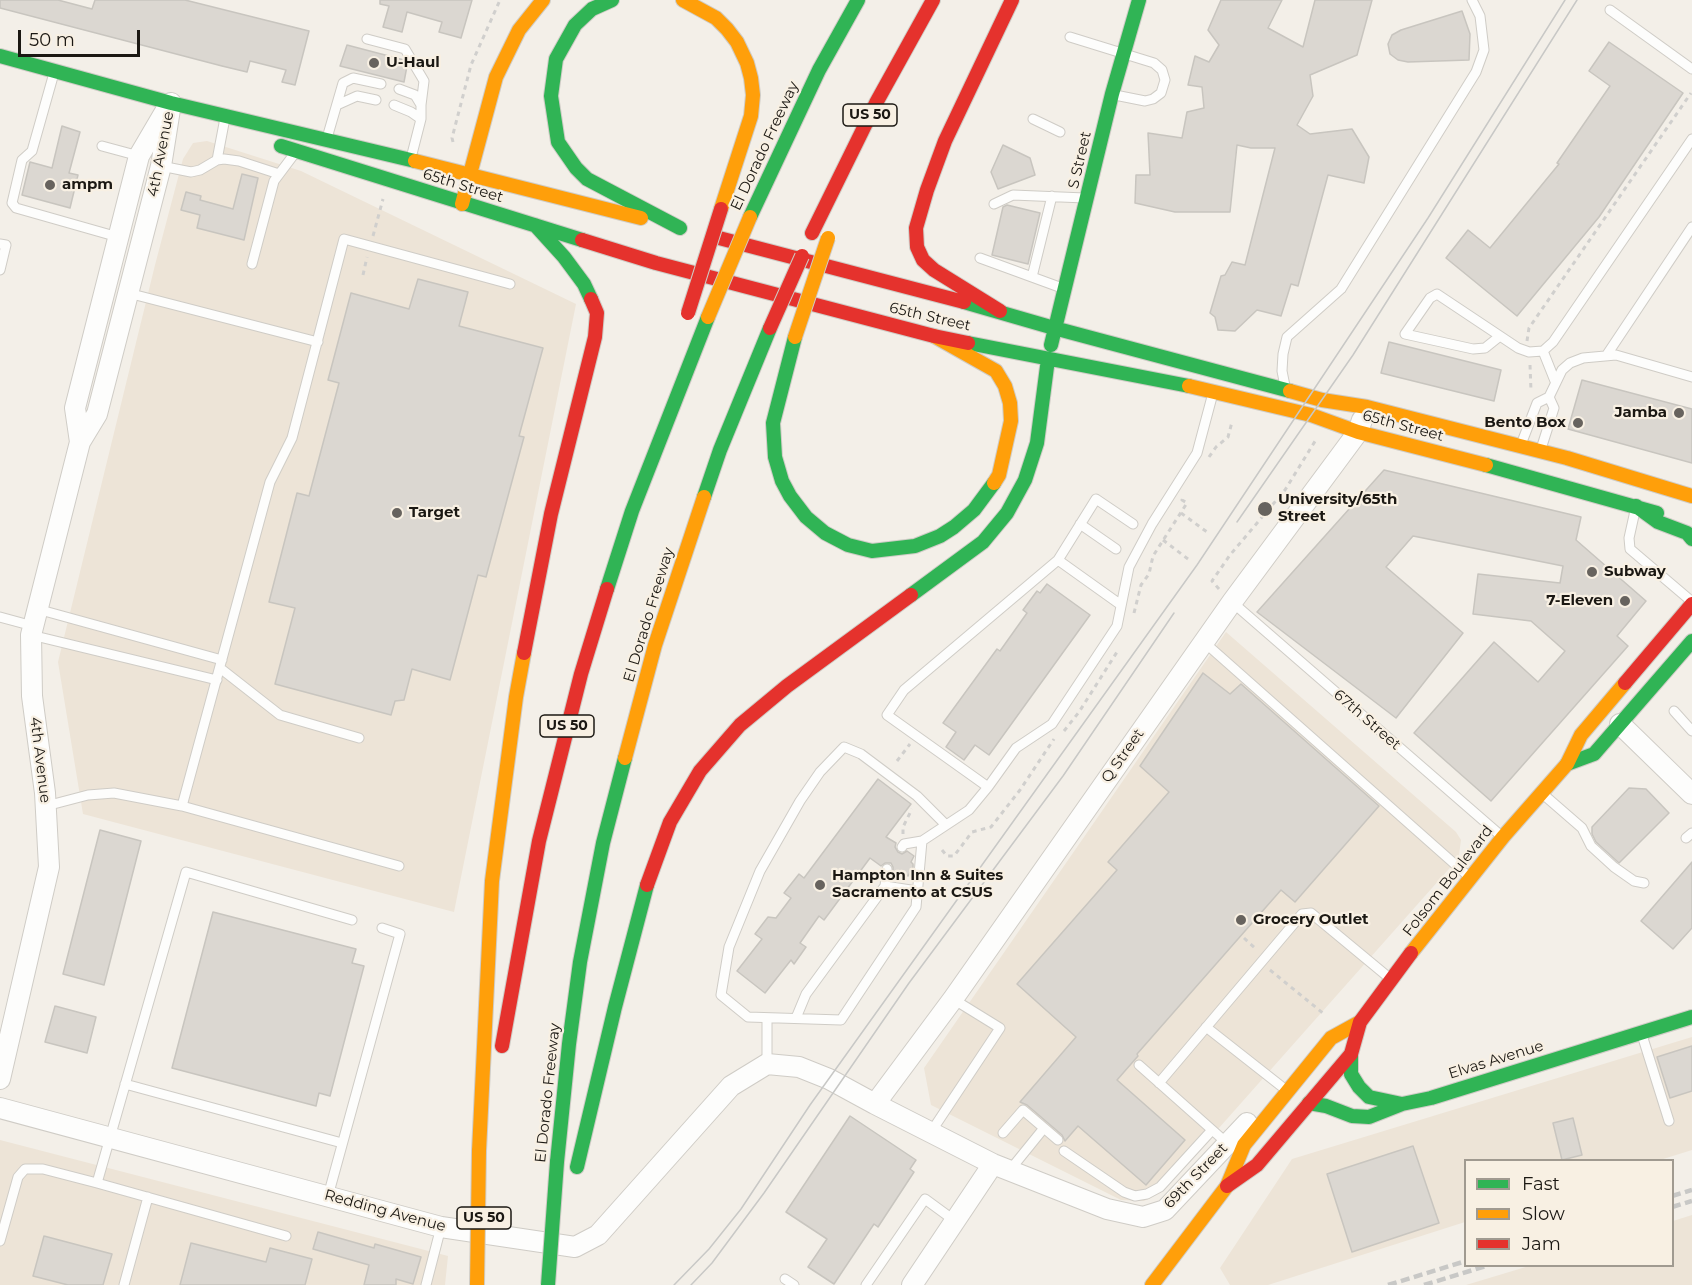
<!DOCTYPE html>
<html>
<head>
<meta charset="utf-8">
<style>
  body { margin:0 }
  #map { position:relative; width:1692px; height:1285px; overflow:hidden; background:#f3efe8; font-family:Montserrat,sans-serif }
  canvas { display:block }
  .legend { position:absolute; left:1464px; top:1159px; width:210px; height:108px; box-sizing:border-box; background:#f8f0e3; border:2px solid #a09a90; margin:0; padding:8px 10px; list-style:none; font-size:18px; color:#1b1813 }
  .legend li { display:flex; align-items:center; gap:12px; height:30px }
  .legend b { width:30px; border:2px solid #a09a90 }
  .scale { position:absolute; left:18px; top:30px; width:122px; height:27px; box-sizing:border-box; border:3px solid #1b1813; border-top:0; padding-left:8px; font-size:18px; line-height:21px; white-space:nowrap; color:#1b1813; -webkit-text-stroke:4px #f8f0e3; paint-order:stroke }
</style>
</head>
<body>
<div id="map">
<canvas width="1692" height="1285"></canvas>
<ul class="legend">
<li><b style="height:8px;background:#30b455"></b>Fast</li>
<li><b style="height:8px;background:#ff9f0a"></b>Slow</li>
<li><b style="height:8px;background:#e5322d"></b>Jam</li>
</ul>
<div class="scale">50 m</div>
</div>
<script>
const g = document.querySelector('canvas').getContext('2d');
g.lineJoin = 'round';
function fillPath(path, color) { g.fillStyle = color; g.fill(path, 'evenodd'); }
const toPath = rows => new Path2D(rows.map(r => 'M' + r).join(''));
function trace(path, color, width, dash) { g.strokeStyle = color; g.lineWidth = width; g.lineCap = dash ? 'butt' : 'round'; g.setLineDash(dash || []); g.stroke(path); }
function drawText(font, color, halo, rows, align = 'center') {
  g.font = font + ' Montserrat,sans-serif'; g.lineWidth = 4.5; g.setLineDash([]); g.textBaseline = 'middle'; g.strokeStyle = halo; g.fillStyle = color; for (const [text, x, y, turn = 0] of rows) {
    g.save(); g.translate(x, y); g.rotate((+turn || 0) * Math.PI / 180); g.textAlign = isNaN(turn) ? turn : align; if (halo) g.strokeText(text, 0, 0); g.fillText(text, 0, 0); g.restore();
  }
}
const built = toPath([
  [207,141,301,171,576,304,454,912,83,814,58,662,155,265,183,159,193,143],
  [1226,632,1456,832,1461,840,1459,855,1456,861,1171,1182,1160,1193,1144,1201,1121,1200,931,1105,924,1068],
  [1692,1037,1692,1150,1660,1160,1466,1160,1465,1222,1268,1285,1230,1285,1220,1268,1292,1159],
  [0,1140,448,1256,445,1285,0,1285],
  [1692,1215,1692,1285,1466,1285,1529,1266,1672,1266,1673,1221]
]);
const building = toPath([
  [0,0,58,0,92,9,95,0,185,0,309,31,295,85,282,82,286,70,250,61,247,72,222,66,0,8,0,0],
  [380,0,472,0,461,38,439,32,442,22,407,12,402,32,383,27,389,6,380,4,380,0],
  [1221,0,1282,0,1268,28,1303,47,1315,0,1372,0,1357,55,1310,75,1313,96,1297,125,1310,134,1352,129,1369,157,1364,183,1328,175,1298,286,1291,284,1281,316,1257,310,1235,331,1218,330,1215,317,1210,313,1221,276,1225,275,1232,262,1245,265,1275,148,1251,148,1237,145,1230,212,1175,212,1135,203,1136,175,1150,175,1148,133,1182,138,1187,112,1204,108,1202,87,1188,85,1195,56,1209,62,1219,45,1208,30,1221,0],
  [1462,11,1470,34,1469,60,1408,62,1398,60,1390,54,1388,44,1392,35,1401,30,1462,11],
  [1609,42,1683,93,1599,217,1517,316,1446,258,1468,230,1490,248,1559,164,1557,163,1610,86,1589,71,1609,42],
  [347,45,404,60,407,66,404,82,340,66,347,45],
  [62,126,80,132,69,173,78,175,70,208,22,195,30,162,52,168,62,126],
  [1003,145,1030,158,1035,175,998,189,991,172,1003,145],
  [242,174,258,178,244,240,197,228,200,215,181,210,186,192,201,196,200,200,233,209,242,174],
  [1007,205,1040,213,1028,264,992,255,1003,207,1007,205],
  [418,279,468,292,459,326,543,348,519,436,524,437,486,577,478,575,450,680,412,669,404,700,395,701,391,715,275,684,295,608,269,602,297,493,309,496,339,383,328,380,351,293,409,309,418,279],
  [1389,342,1501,370,1494,401,1381,373,1389,342],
  [1582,380,1692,409,1692,463,1568,429,1582,380],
  [1384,470,1581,517,1576,540,1646,601,1617,636,1628,646,1491,801,1414,733,1494,642,1538,682,1565,651,1531,621,1473,614,1478,574,1560,583,1563,566,1413,536,1386,567,1463,633,1396,718,1257,612,1384,470],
  [1047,584,1090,615,989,755,975,745,964,760,946,747,956,732,943,723,997,649,1000,651,1027,613,1023,610,1037,591,1040,593,1047,584],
  [1203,673,1230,694,1241,684,1379,806,1295,902,1281,890,1137,1054,1138,1056,1117,1080,1185,1140,1146,1185,1078,1126,1065,1141,1062,1135,1027,1105,1020,1102,1076,1037,1017,984,1117,870,1108,862,1169,792,1140,766,1203,673],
  [878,779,911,804,886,837,896,843,895,847,898,852,902,854,907,851,914,856,911,862,913,864,913,868,908,876,903,873,899,877,893,873,893,867,891,863,885,863,881,866,870,858,824,920,819,916,800,943,806,947,794,964,791,960,765,993,737,971,762,939,755,934,768,917,776,918,791,898,784,893,799,874,804,878,878,779],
  [1629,788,1646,789,1669,813,1619,863,1596,842,1592,834,1592,827,1629,788],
  [100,830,141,841,104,985,63,974,100,830],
  [1692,862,1692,928,1673,949,1641,921,1692,862],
  [213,912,356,949,352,963,364,966,330,1096,319,1093,316,1106,172,1068,213,912],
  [55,1006,96,1017,87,1053,45,1042,55,1006],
  [1692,1046,1692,1091,1670,1098,1657,1057,1692,1046],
  [850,1116,916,1160,910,1169,914,1172,878,1227,874,1224,834,1284,808,1267,827,1239,786,1212,850,1116],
  [1573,1118,1582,1155,1562,1160,1553,1123,1573,1118],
  [1413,1146,1439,1223,1352,1252,1327,1174,1413,1146],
  [318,1232,374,1248,375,1244,421,1257,413,1284,396,1279,396,1285,364,1285,369,1265,313,1249,318,1232],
  [44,1236,112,1254,103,1285,68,1285,33,1276,44,1236],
  [191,1243,266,1262,270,1248,312,1259,305,1285,180,1285,191,1243]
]);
const path = toPath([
  [453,142,452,138,471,65,500,0],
  [373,236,383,199],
  [363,275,367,257],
  [1527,341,1529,328,1691,93],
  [1530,365,1531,391],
  [1209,457,1216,447,1228,437,1232,422],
  [1181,513,1207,532],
  [1163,540,1188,559],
  [1219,589,1212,581,1230,555,1285,490,1317,438],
  [1134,613,1141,585,1149,574,1153,556,1187,503,1182,500,1183,498],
  [1064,731,1079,712,1117,652],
  [897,761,910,744],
  [903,834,903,827,912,809],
  [942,850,947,856,954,856,972,832,991,827,1020,790,1054,739],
  [1244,938,1256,949],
  [1270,970,1324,1014]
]);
const lane = toPath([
  [1610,10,1692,69],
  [1070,37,1154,63,1162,70,1165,80,1161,93,1153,99,1145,101,1115,95],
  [367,39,405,49,424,81,421,105],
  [54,73,32,151,22,160,12,203,16,208,118,237],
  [399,89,415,95,421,105,421,119,411,158],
  [337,105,357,96,376,100],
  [394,105,411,112,421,119],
  [1033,119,1060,132],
  [327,138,343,83,353,78,381,84],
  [102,146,139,156],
  [217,160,225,118],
  [161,166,191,172,200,170,217,160,224,159,239,161,279,174],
  [994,204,1013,195,1085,198],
  [0,244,6,245,0,270],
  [980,258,1062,288],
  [252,264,274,181,295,153],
  [1032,277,1052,196],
  [128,293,318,342],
  [1500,336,1485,348,1473,349,1405,334,1430,298,1437,294,1518,348,1529,352,1543,351,1553,342,1692,139],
  [1543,351,1555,381],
  [1606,356,1692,227],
  [1285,386,1282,371,1283,354,1287,337,1341,289,1476,72,1484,50,1480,16,1472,0],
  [1522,442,1537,403,1549,397,1562,370,1570,363,1583,358,1616,355,1692,377],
  [1541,449,1554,408,1549,397],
  [1635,511,1629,538,1630,549,1690,600],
  [1080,524,1116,549],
  [1058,560,1121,605],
  [1232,602,1499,834],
  [37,609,222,660],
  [0,617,33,626],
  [31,635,217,680],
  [1204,642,1467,875],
  [220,668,280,715,359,738],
  [1674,711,1692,731],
  [988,787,887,715,904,690,1058,560,1096,499,1133,524],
  [1544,795,1582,828,1591,846,1614,867,1634,881,1644,883],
  [46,806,88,795,114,793,182,806,399,866],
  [182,806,270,482,292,438,344,239,510,284],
  [946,825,917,796,861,754,844,747,820,772,800,801,760,871,729,947,721,995,748,1017,841,1020,916,907,922,841,969,810,988,787,1016,748,1052,724,1117,626,1129,567,1152,524,1197,453,1213,393],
  [1686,838,1692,833],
  [902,847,904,844,922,841],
  [885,886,887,869],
  [767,1018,767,1064],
  [796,1018,806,994,885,886,917,891],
  [1206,1027,1281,1086],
  [1642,1035,1669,1121],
  [1139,1065,1228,1144],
  [1159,1083,1302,914,1311,913,1387,976],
  [125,1084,342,1143],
  [931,1132,1000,1028,953,999],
  [1003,1133,1023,1110,1058,1140],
  [1064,1151,1124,1192,1135,1196,1147,1194,1160,1187,1212,1130],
  [1010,1170,1044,1128],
  [328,1196,400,934,382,928],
  [286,1236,97,1183,186,872,352,920],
  [0,1241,18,1177,25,1169,43,1169,97,1183],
  [785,1279,794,1285],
  [124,1285,148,1197],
  [426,1285,441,1227],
  [866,1285,925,1199,955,1221]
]);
const street = toPath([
  [80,442,75,408,139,156,166,110],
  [1620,724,1692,794],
  [0,1079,49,867,45,793,32,696,31,635,80,442,97,414,161,166,171,103],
  [875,1104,953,999,1232,602,1358,432,1362,420],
  [0,1108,441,1227,575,1247,598,1235,731,1086,767,1064,799,1067,829,1079,875,1104,993,1164,1107,1209,1143,1217,1165,1210,1247,1123],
  [912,1285,993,1164]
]);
const fast = toPath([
  [612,0,592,9,575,25,556,59,551,96,558,142,576,168,587,179,680,228],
  [0,56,171,103,415,161],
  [281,146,582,240],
  [750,217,819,70,858,0],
  [535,225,564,257,584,284,591,299],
  [964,302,1054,328,1290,391],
  [795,337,773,423,775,457,782,481,790,496,806,517,825,533,848,545,872,551,915,546,940,536,954,527,974,510,994,483],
  [968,343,1189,386],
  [1051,345,1112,94,1139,0],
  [1486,465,1657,513],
  [704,497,720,450,770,328],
  [1636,506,1658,522,1687,533,1692,539],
  [607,589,632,511,708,317],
  [911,595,983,542,1007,513,1025,480,1037,443,1048,359],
  [1567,764,1594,754,1692,641],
  [1351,1054,1351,1074,1359,1087,1369,1097,1402,1104],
  [1309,1103,1326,1106,1352,1116,1369,1117,1402,1104,1431,1098,1692,1017],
  [557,1162,569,1044,580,962,603,843,625,758],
  [577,1167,615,1007,647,885]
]);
const slow = toPath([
  [683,0,716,18,727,29,737,42,747,63,751,78,753,95,751,116,721,209],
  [415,161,641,218],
  [462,204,496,77,519,30,543,0],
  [934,336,996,371,1005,386,1010,403,1011,421,999,475,994,483],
  [1189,386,1311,415,1358,432,1486,465],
  [1290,391,1322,400,1367,407,1567,458,1692,496],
  [625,758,655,645,704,497],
  [1411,953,1503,837,1567,764,1581,735,1625,683],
  [479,1151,492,881,516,697,524,653],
  [1152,1285,1227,1186,1244,1145,1331,1038,1360,1022]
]);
const jam = toPath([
  [812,233,876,103,933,0],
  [719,238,964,302],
  [582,240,656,263,934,336,968,343],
  [1000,311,934,270,923,260,917,247,916,228,927,190,945,141,1012,0],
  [524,653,551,514,595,337,597,313,591,299],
  [1625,683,1692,604],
  [647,885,670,822,700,771,740,725,787,686,911,595],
  [502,1046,539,841,581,674,607,589],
  [1227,1186,1257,1165,1351,1054,1360,1022,1411,953]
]);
const tram = toPath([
  [1237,522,1353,355,1577,0],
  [674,1285,709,1249,741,1209,810,1105,1197,565,1428,218,1565,0],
  [691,1285,712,1263,764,1193,909,983,1063,776,1174,613]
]);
const rail = toPath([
  [1672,1196,1692,1190],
  [1672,1207,1692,1201],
  [1388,1285,1466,1261],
  [1424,1285,1486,1266]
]);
const fastBridge = toPath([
  [548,1285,557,1162]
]);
const slowBridge = toPath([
  [708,317,750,217],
  [795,337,828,238],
  [477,1285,479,1151]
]);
const jamBridge = toPath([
  [688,313,721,209],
  [770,328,802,256]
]);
const markers = [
  [374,63,6,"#67635e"],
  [50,185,6,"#67635e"],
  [1679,413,6,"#67635e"],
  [1578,423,6,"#67635e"],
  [1265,509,8,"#67635e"],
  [397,513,6,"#67635e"],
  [1592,572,6,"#67635e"],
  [1625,601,6,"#67635e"],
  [820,885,6,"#67635e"],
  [1241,920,6,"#67635e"]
];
const shields = [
  [870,115,54],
  [567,726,54],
  [484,1218,54]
];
const shieldNames = [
  ["US 50",870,115],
  ["US 50",567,726],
  ["US 50",484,1218]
];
const poiNames = [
  ["U-Haul",386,63],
  ["ampm",62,185],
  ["Jamba",1667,413,"right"],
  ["Bento Box",1566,423,"right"],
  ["University/65th",1278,500],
  ["Street",1278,517],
  ["Target",409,513],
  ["Subway",1604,572],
  ["7-Eleven",1613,601,"right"],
  ["Hampton Inn & Suites",832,876],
  ["Sacramento at CSUS",832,893],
  ["Grocery Outlet",1253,920]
];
const streetNames = [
  ["El Dorado Freeway",765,146,-65],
  ["4th Avenue",161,154,-79],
  ["S Street",1080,160,-77],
  ["65th Street",463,186,17],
  ["65th Street",930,317,13],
  ["65th Street",1403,426,15],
  ["El Dorado Freeway",649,615,-73],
  ["67th Street",1367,720,41],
  ["Q Street",1123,756,-55],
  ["4th Avenue",40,760,83],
  ["Folsom Boulevard",1448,881,-52],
  ["Elvas Avenue",1496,1060,-17],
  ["El Dorado Freeway",548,1093,-84],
  ["69th Street",1196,1176,-46],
  ["Redding Avenue",385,1211,15]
];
fillPath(built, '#ede4d7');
fillPath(building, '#dbd7d1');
trace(building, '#c8c5bf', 1.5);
trace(lane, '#cfccc6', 11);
trace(street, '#cfccc6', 22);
trace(fast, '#cfccc6', 16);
trace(slow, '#cfccc6', 16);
trace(jam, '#cfccc6', 16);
trace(path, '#d0cfcd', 3, [4.5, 4.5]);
trace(lane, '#fdfdfc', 9);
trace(street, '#fdfdfc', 20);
trace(fast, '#30b455', 14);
trace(slow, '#ff9f0a', 14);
trace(jam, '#e5322d', 14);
trace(tram, '#c8c8c6', 1.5);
trace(rail, '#c8c8c6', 4.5, [9, 4.5]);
trace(fastBridge, '#cfccc6', 16, []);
trace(slowBridge, '#cfccc6', 16, []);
trace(jamBridge, '#cfccc6', 16, []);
trace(fastBridge, '#30b455', 14);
trace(slowBridge, '#ff9f0a', 14);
trace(jamBridge, '#e5322d', 14);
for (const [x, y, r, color] of markers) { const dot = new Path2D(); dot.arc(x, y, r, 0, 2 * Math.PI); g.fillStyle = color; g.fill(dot); trace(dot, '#f8f0e3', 2); }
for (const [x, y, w] of shields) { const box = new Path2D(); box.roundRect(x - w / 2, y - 11, w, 22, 4.5); g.fillStyle = '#f8f0e3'; g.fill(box); trace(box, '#1b1813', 1.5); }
drawText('bold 14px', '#1b1813', null, shieldNames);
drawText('bold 15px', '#1b1813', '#f8f0e3', poiNames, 'left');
drawText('15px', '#1b1813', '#f8f0e3', streetNames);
</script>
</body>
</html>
